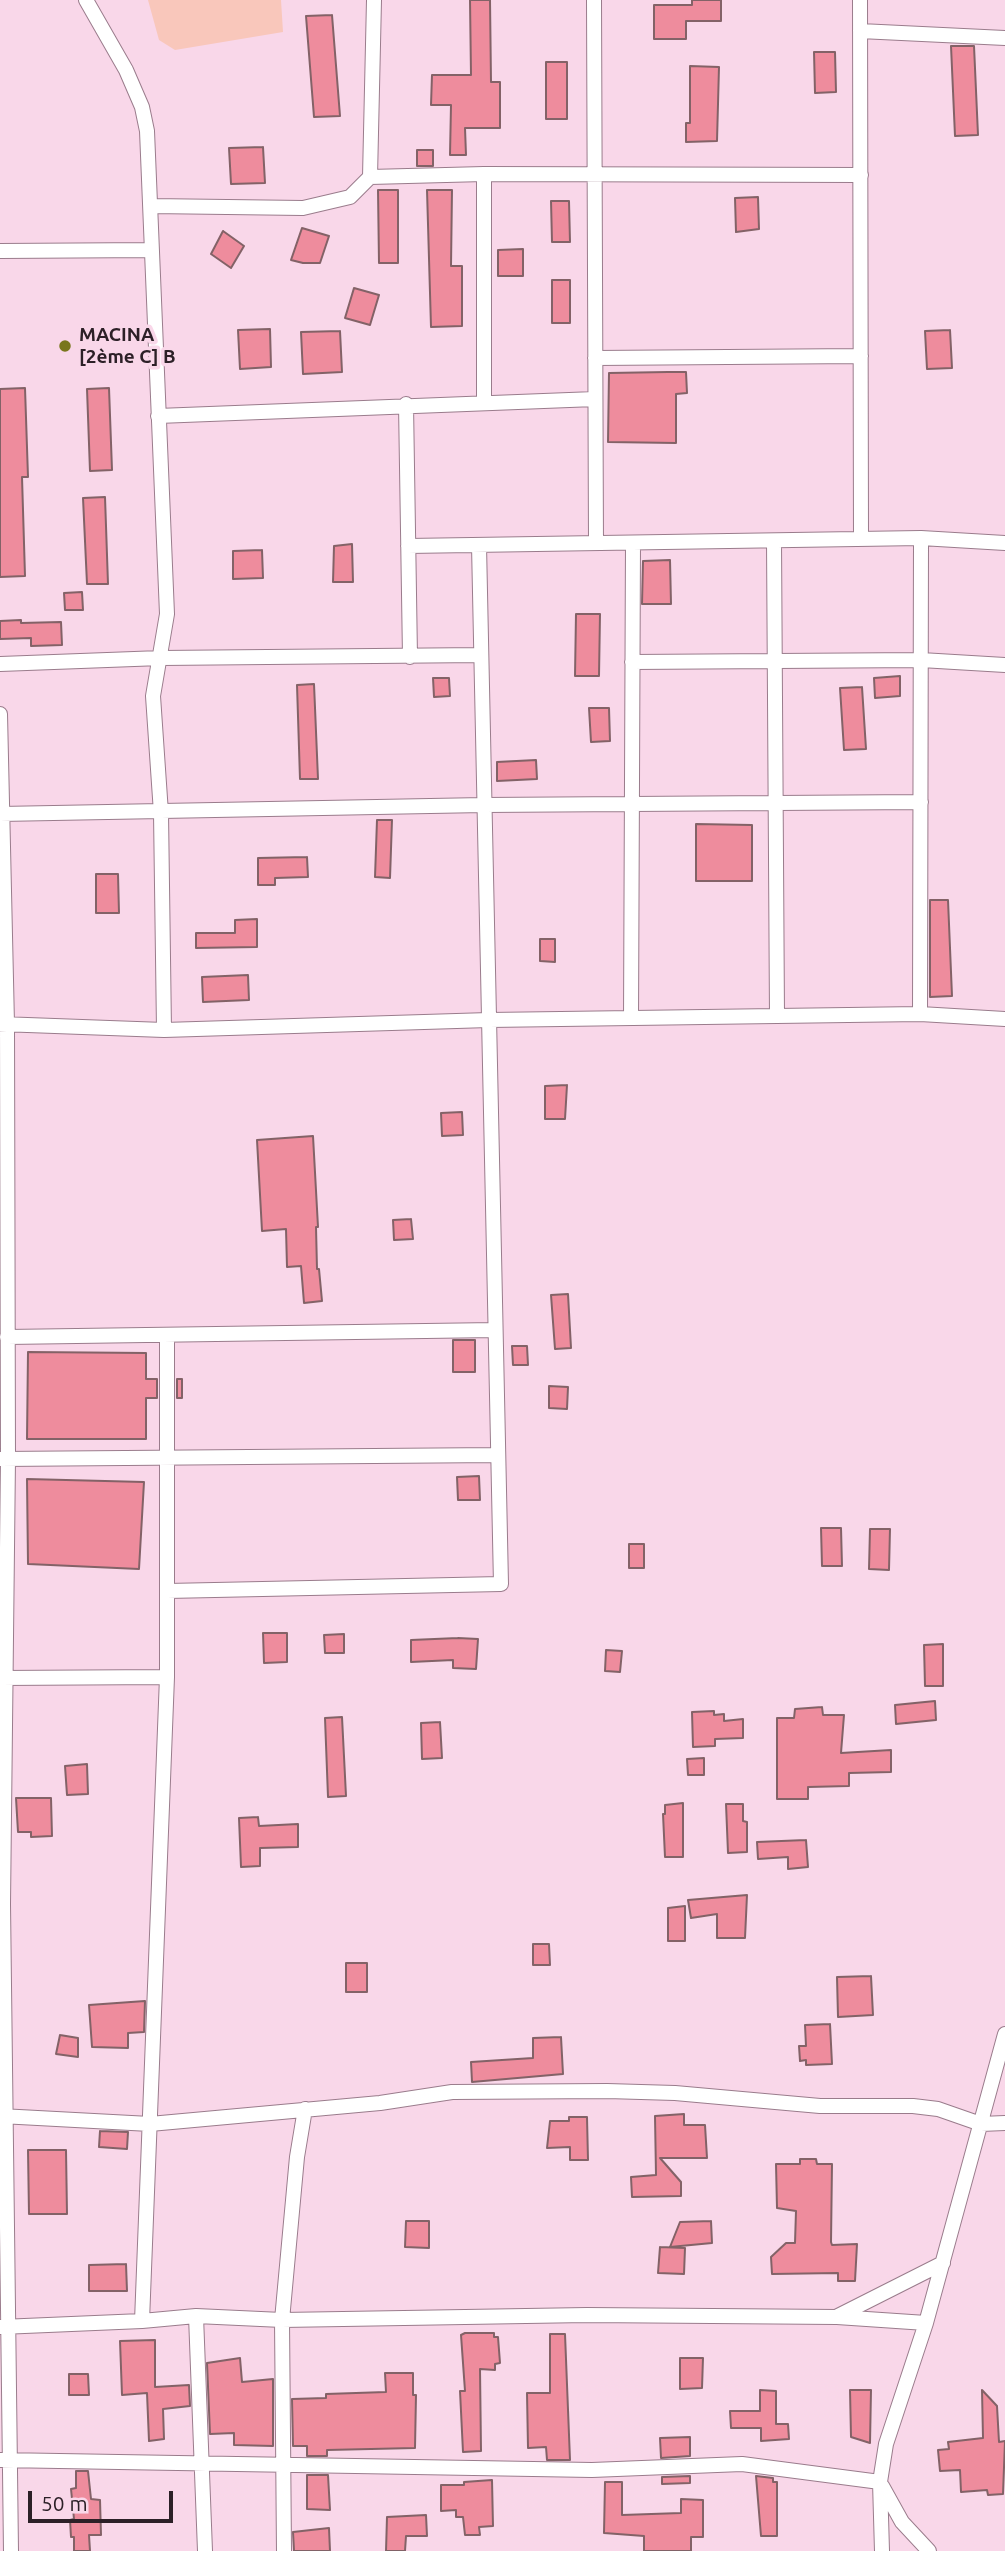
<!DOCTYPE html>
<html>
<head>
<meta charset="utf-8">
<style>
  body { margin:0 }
  #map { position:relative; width:1005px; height:2551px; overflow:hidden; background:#f9d7e9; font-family:Ubuntu,sans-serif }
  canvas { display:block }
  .scale { position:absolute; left:28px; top:2491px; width:145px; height:32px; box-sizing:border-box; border:4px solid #2c2027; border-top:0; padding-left:9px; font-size:21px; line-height:24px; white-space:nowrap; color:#2c2027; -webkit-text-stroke:5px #f9d7e9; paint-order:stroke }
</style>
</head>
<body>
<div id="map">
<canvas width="1005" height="2551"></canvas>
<div class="scale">50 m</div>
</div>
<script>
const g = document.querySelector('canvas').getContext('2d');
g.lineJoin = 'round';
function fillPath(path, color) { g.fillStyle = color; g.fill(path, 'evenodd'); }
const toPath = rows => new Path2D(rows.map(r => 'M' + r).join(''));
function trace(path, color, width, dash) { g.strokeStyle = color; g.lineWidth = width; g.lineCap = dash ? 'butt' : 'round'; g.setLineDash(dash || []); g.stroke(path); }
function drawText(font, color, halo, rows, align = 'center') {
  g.font = font + ' Ubuntu,sans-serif'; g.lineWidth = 7; g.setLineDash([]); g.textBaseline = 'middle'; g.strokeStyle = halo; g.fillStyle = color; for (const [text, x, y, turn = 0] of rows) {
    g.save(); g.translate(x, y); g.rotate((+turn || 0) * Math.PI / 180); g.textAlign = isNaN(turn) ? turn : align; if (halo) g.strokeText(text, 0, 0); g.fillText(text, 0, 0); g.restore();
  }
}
const green = toPath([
  [148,0,281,0,283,32,175,50,159,40]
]);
const building = toPath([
  [470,0,490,0,491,82,500,82,500,128,465,128,466,155,450,155,451,105,431,105,432,75,471,75,470,0],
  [692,0,721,0,721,21,686,21,686,39,654,39,654,5,692,5,692,0],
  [332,15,340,116,314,117,306,16,332,15],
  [951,46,974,46,978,135,955,136,951,46],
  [814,52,835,52,836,92,815,93,814,52],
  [546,62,567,62,567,119,546,119,546,62],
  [690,66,719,67,717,141,686,142,686,123,690,123,690,66],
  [263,147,265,183,231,184,229,148,263,147],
  [417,150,433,150,433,166,417,166,417,150],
  [378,190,398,190,398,263,379,263,378,190],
  [427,190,452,190,451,266,462,266,462,326,431,327,427,190],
  [758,197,759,229,736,232,735,198,758,197],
  [551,201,569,201,570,242,552,242,551,201],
  [302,228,329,236,320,263,303,263,291,260,302,228],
  [223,231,244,246,231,268,211,254,223,231],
  [523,249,523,276,498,276,498,250,523,249],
  [552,280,570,280,570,323,552,323,552,280],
  [354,288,379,295,370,325,345,318,354,288],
  [270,329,271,367,240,369,238,330,270,329],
  [950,330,952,368,927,369,925,331,950,330],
  [340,331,342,372,303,374,301,332,340,331],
  [668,372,686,372,687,393,676,394,676,443,608,442,609,373,668,372],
  [25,388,28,477,22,477,25,576,0,577,0,389,25,388],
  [109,388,112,470,90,471,87,389,109,388],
  [105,497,108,584,87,584,83,498,105,497],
  [352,544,353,582,333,582,334,546,352,544],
  [262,550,263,578,233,579,233,551,262,550],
  [670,560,671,604,642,604,643,561,670,560],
  [82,592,83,610,65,610,64,593,82,592],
  [576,614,600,614,599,676,575,676,576,614],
  [21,620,21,623,61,622,62,645,31,646,31,638,0,639,0,621,21,620],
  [900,676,900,696,875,698,874,678,900,676],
  [433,678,449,678,450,696,434,697,433,678],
  [314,684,318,779,300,779,297,685,314,684],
  [862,687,866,749,844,750,840,688,862,687],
  [589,708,609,708,610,741,591,742,589,708],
  [536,760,537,779,497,781,497,762,536,760],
  [377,820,392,820,390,878,375,877,377,820],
  [696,824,752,825,752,881,696,881,696,824],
  [307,857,308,877,275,878,275,885,258,885,258,858,307,857],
  [96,874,118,874,119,913,96,913,96,874],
  [930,900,948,900,952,996,930,997,930,900],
  [257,919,257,947,196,948,196,933,235,933,235,920,257,919],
  [540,939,555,939,555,962,540,961,540,939],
  [248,975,249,1000,203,1002,202,977,248,975],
  [567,1085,565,1119,545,1119,545,1086,567,1085],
  [462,1112,463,1135,442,1136,441,1113,462,1112],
  [313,1136,318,1227,316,1227,317,1269,319,1269,322,1301,304,1303,301,1266,287,1267,286,1229,262,1231,257,1140,313,1136],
  [411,1219,413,1239,394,1240,393,1220,411,1219],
  [568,1294,571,1348,555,1349,551,1295,568,1294],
  [453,1340,475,1340,475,1372,453,1372,453,1340],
  [512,1346,527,1346,528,1365,513,1365,512,1346],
  [28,1352,146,1353,146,1379,157,1379,157,1398,146,1398,146,1439,27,1439,28,1352],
  [177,1379,182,1379,182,1398,177,1398,177,1379],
  [549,1386,568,1387,567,1409,549,1408,549,1386],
  [479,1476,480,1500,458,1500,457,1477,479,1476],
  [27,1479,144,1482,139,1569,28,1564,27,1479],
  [821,1528,841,1528,842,1566,822,1566,821,1528],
  [870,1529,890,1529,889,1570,869,1569,870,1529],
  [629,1544,644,1544,644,1568,629,1568,629,1544],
  [263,1633,287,1633,287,1662,264,1663,263,1633],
  [344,1634,344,1653,325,1653,324,1635,344,1634],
  [458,1638,478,1639,476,1669,453,1668,453,1660,411,1662,411,1640,458,1638],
  [943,1644,943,1686,925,1686,924,1645,943,1644],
  [606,1650,622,1651,620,1672,605,1671,606,1650],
  [935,1701,936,1720,896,1724,895,1705,935,1701],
  [822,1707,823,1715,844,1715,841,1753,891,1750,891,1772,849,1773,849,1786,808,1787,808,1799,777,1799,777,1718,794,1718,795,1709,822,1707],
  [714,1711,714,1715,724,1714,724,1721,743,1719,743,1738,715,1739,715,1746,693,1747,692,1712,714,1711],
  [342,1717,346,1796,328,1797,325,1718,342,1717],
  [440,1722,442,1758,422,1759,421,1723,440,1722],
  [704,1758,704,1775,688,1775,687,1759,704,1758],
  [87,1764,88,1794,67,1795,65,1766,87,1764],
  [16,1798,51,1798,52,1836,31,1837,31,1832,18,1832,16,1798],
  [683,1803,683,1857,665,1857,663,1814,665,1814,665,1805,683,1803],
  [726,1804,743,1804,743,1821,747,1822,747,1852,728,1853,726,1804],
  [258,1817,259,1826,298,1824,298,1847,260,1848,260,1866,241,1867,239,1818,258,1817],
  [806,1840,808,1867,788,1869,788,1857,758,1859,757,1842,806,1840],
  [747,1895,745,1938,717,1938,717,1914,691,1918,688,1900,747,1895],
  [685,1906,685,1941,668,1941,668,1908,685,1906],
  [533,1944,549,1944,550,1965,533,1965,533,1944],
  [346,1963,367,1963,367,1992,346,1992,346,1963],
  [871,1976,873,2015,838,2017,837,1977,871,1976],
  [145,2001,144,2032,128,2033,128,2048,92,2047,89,2005,145,2001],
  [830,2024,832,2064,806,2065,806,2060,800,2061,799,2046,806,2046,805,2025,830,2024],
  [60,2035,78,2038,78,2057,56,2054,60,2035],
  [561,2037,563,2074,472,2082,471,2062,533,2058,533,2038,561,2037],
  [684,2114,684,2125,705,2125,707,2158,660,2158,681,2182,681,2196,632,2197,631,2177,656,2175,655,2116,684,2114],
  [569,2117,587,2117,588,2160,570,2160,570,2147,547,2148,550,2121,569,2121,569,2117],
  [100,2131,128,2132,127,2149,99,2147,100,2131],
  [28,2150,66,2150,67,2214,29,2214,28,2150],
  [800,2159,816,2159,817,2164,832,2164,831,2242,832,2245,857,2244,855,2281,838,2281,838,2273,772,2274,771,2257,786,2243,795,2243,796,2211,777,2208,776,2164,800,2164,800,2159],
  [406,2221,429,2221,429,2248,405,2247,406,2221],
  [711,2221,712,2243,670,2247,680,2222,711,2221],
  [660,2247,685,2248,684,2274,658,2273,660,2247],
  [126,2264,127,2291,89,2291,89,2265,126,2264],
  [465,2333,494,2333,494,2337,498,2337,500,2363,495,2364,495,2370,480,2369,481,2451,463,2452,460,2391,465,2391,461,2335,465,2333],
  [550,2334,565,2334,570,2460,547,2460,546,2447,528,2448,527,2393,550,2393,550,2334],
  [155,2340,155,2387,189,2385,190,2406,163,2409,164,2439,149,2441,147,2393,122,2395,120,2341,155,2340],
  [240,2358,242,2382,273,2379,273,2446,234,2445,234,2433,210,2434,207,2363,240,2358],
  [680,2358,703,2358,702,2388,680,2389,680,2358],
  [385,2373,413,2373,413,2395,416,2395,415,2448,327,2450,327,2456,307,2456,307,2446,293,2446,292,2399,326,2398,326,2394,386,2392,385,2373],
  [69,2374,88,2374,89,2395,69,2395,69,2374],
  [760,2390,776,2391,776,2424,788,2424,789,2439,761,2441,761,2428,731,2428,730,2411,760,2411,760,2390],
  [850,2390,871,2390,870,2443,851,2437,850,2390],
  [982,2390,997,2406,999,2442,1005,2441,1003,2494,988,2495,987,2490,961,2492,960,2470,940,2471,938,2450,949,2449,948,2442,983,2438,982,2390],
  [690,2437,690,2456,661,2458,660,2438,690,2437],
  [76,2471,88,2471,91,2499,100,2500,101,2535,89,2535,90,2551,74,2551,74,2537,71,2537,70,2520,74,2519,71,2489,76,2488,76,2471],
  [307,2475,328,2475,330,2510,307,2509,307,2475],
  [690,2476,690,2483,662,2484,662,2477,690,2476],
  [756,2476,773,2478,773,2482,777,2482,777,2536,761,2536,756,2476],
  [492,2480,493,2526,479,2527,480,2535,465,2535,463,2517,456,2517,456,2510,441,2511,441,2485,464,2485,464,2482,492,2480],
  [605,2482,622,2482,622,2515,681,2513,681,2499,703,2500,703,2537,691,2537,691,2551,644,2551,644,2536,604,2533,605,2482],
  [426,2515,427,2536,406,2536,405,2551,386,2551,387,2517,426,2515],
  [329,2528,330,2551,294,2551,293,2532,329,2528]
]);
const minor = toPath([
  [86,0,126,70,142,107,147,131,167,614,153,696,161,813,164,1030],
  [594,0,596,543],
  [860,0,861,539],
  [860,31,1005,38],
  [484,174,484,402],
  [370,177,374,0],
  [151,206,303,208,350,197,370,177,484,174,861,175],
  [0,251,152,250],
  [595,358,861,356],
  [406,404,410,657],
  [158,416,595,399],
  [774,541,777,1016],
  [408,546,921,538,1005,543],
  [632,662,921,660,1005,665],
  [0,664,161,658,481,655],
  [0,714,7,1024,8,1459,3,1904,11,2551],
  [0,814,484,805,921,802],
  [920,1014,921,538],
  [631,1018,633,543],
  [0,1024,164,1030,489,1020,920,1014,1005,1019],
  [7,1337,495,1330],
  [1,1459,498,1455],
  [167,1591,501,1584,479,545],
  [0,1678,167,1677],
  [0,2116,150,2124,380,2103,452,2092,607,2091,675,2093,820,2106,913,2106,938,2109,981,2124,1005,2123],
  [196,2316,205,2551],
  [838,2316,943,2263],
  [142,2321,167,1677,167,1335],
  [1,2327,142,2321,196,2316,282,2320,587,2315,837,2317,926,2323],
  [0,2460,592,2470,742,2464,880,2482],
  [882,2486,902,2522,929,2551],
  [284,2551,282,2320,297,2157,305,2109],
  [882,2551,880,2482,886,2444,926,2323,1005,2034]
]);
const markers = [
  [65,346,7,"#79761c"]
];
const poiNames = [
  ["MACINA",79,335],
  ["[2ème C] B",79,357]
];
fillPath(green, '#f9c7bb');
fillPath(building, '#ee8c9d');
trace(building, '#836267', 2);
trace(minor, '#9a7c8c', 16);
trace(minor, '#fff', 14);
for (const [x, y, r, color] of markers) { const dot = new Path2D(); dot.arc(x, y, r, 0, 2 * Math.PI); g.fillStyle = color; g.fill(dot); trace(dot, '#f9d7e9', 2.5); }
drawText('bold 19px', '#2c2027', '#f9d7e9', poiNames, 'left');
</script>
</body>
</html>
